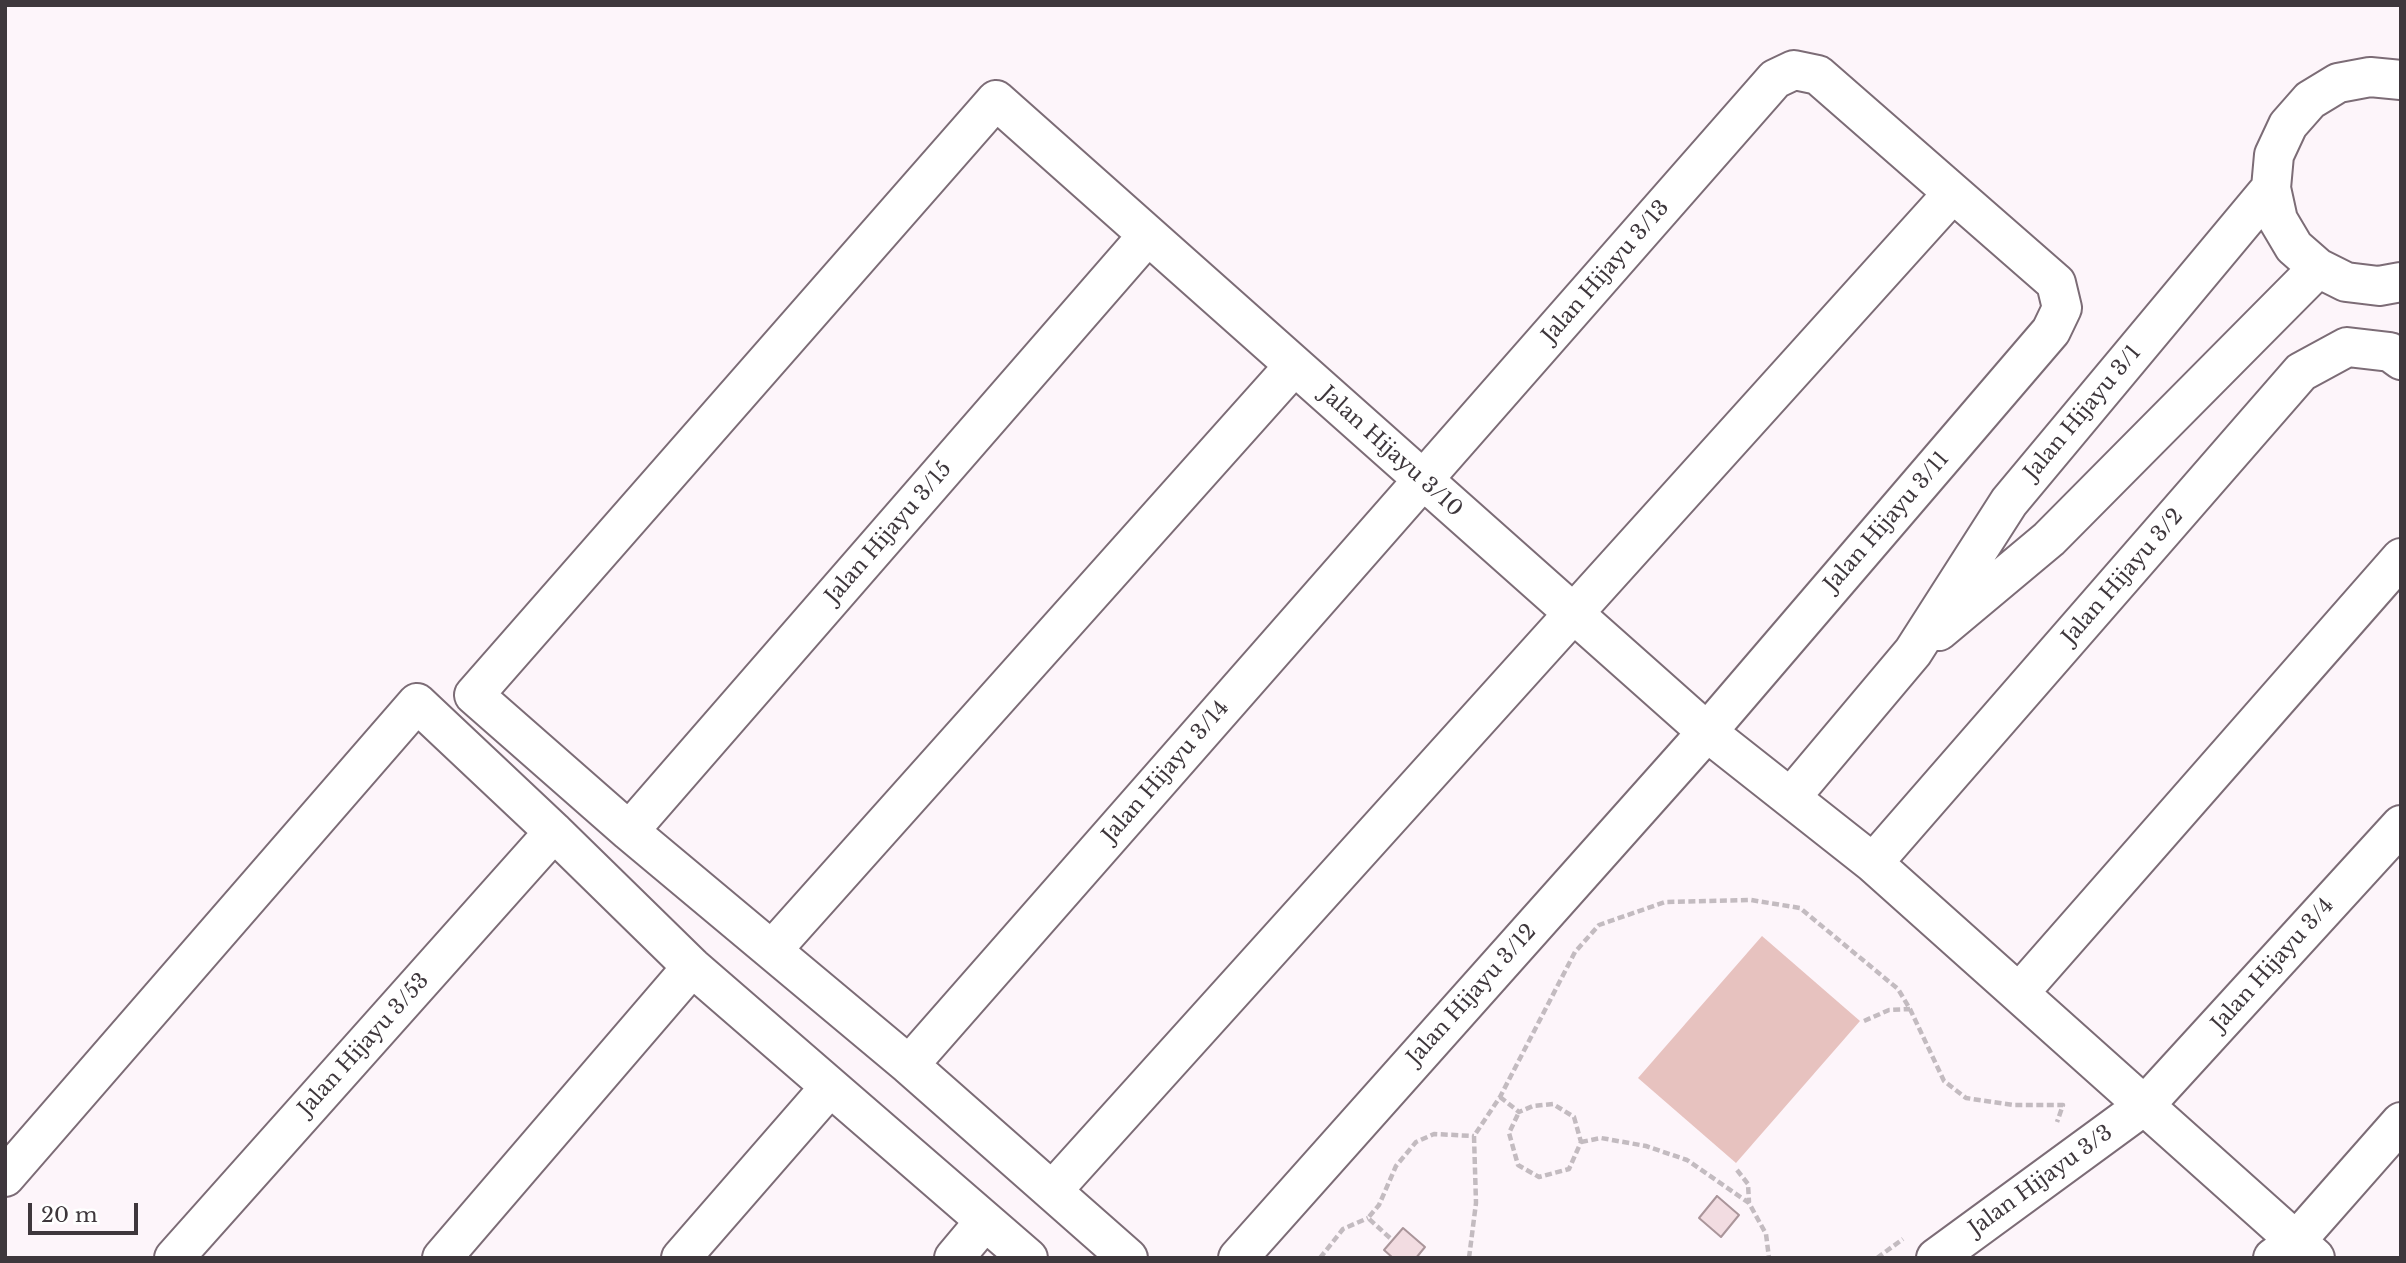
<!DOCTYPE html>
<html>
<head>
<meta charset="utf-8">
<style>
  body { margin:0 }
  #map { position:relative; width:2406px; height:1263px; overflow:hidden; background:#fdf5fa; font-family:"Libre Baskerville",serif }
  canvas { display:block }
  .frame { position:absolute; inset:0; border:7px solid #3e373c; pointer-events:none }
  .scale { position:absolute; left:28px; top:1203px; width:110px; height:32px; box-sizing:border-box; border:4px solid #3e373c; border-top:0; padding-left:9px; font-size:21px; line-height:24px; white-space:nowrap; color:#3e373c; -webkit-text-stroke:5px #fff; paint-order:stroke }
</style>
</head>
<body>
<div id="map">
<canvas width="2406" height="1263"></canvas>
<div class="frame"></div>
<div class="scale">20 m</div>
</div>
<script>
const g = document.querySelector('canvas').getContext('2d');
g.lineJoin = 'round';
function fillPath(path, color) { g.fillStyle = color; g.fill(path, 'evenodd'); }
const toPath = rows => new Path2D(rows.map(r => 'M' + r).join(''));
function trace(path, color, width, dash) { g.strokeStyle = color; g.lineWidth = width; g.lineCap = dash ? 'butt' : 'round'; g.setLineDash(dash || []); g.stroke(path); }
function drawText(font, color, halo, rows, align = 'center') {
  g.font = font + ' "Libre Baskerville",serif'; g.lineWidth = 6; g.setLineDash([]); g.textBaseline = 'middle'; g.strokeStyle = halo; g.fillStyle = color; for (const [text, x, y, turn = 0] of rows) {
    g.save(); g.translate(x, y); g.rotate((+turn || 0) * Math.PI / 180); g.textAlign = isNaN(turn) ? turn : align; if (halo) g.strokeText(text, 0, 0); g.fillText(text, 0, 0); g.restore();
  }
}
const green = toPath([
  [1762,936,1860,1021,1736,1163,1638,1078]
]);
const building = toPath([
  [1717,1196,1739,1215,1721,1237,1699,1218,1717,1196],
  [1403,1228,1425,1247,1416,1258,1393,1258,1384,1250,1403,1228]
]);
const path = toPath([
  [1864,1021,1889,1010,1910,1009],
  [1500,1097,1519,1112,1533,1106,1553,1104,1574,1117,1581,1142,1569,1169,1539,1177,1518,1165,1509,1133,1519,1112],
  [1581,1142,1601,1138,1646,1146,1687,1160,1749,1203,1766,1234,1769,1258],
  [1737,1170,1748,1184,1749,1202],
  [1390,1238,1368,1218,1379,1205,1396,1166,1416,1142,1434,1134,1474,1136],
  [1320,1258,1343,1229,1368,1218],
  [1469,1258,1476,1203,1474,1136,1500,1097,1575,952,1599,925,1665,902,1751,900,1800,908,1898,989,1910,1009,1944,1081,1966,1098,2013,1105,2063,1105,2057,1122],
  [1877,1258,1903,1239]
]);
const minor = toPath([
  [2401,80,2370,77,2338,83,2310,100,2288,125,2274,155,2271,188,2278,220,2294,247,2318,268,2346,282,2379,286,2401,282],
  [1939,631,2049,539,2318,268],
  [1791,797,1913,652,2009,502,2271,188],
  [629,831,1148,235],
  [1873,863,2301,372,2347,347,2390,352,2401,360],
  [772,950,1294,366],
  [2019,993,2401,558],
  [909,1065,1775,79,1794,70,1818,75,2056,283,2062,308,2051,331,1707,732,1238,1258],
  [5,1177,417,703,554,832,692,967,1028,1258],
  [1052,1191,1953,193],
  [174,1258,554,832],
  [442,1258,692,967],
  [681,1258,830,1087],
  [954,1258,985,1221],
  [1128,1258,909,1065,629,831,474,695,996,100,1707,732,1873,863,2315,1258],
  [1936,1258,2145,1105,2401,825],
  [2273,1258,2296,1241,2401,1122]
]);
const streetNames = [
  ["Jalan Hijayu 3/13",1606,272,-49],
  ["Jalan Hijayu 3/1",2083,413,-50],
  ["Jalan Hijayu 3/10",1391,452,42],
  ["Jalan Hijayu 3/11",1887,522,-49],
  ["Jalan Hijayu 3/15",889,533,-49],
  ["Jalan Hijayu 3/2",2123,577,-49],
  ["Jalan Hijayu 3/14",1166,772,-49],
  ["Jalan Hijayu 3/4",2273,965,-48],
  ["Jalan Hijayu 3/12",1472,995,-48],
  ["Jalan Hijayu 3/53",364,1045,-48],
  ["Jalan Hijayu 3/3",2041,1181,-36]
];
fillPath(green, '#e7c2bf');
fillPath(building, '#f2dce1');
trace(building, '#aa959a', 2);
trace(minor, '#7c6c76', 42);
trace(path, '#c3bbc0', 4.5, [7, 3.5]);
trace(minor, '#fff', 38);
drawText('21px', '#3e373c', '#fff', streetNames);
</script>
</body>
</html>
